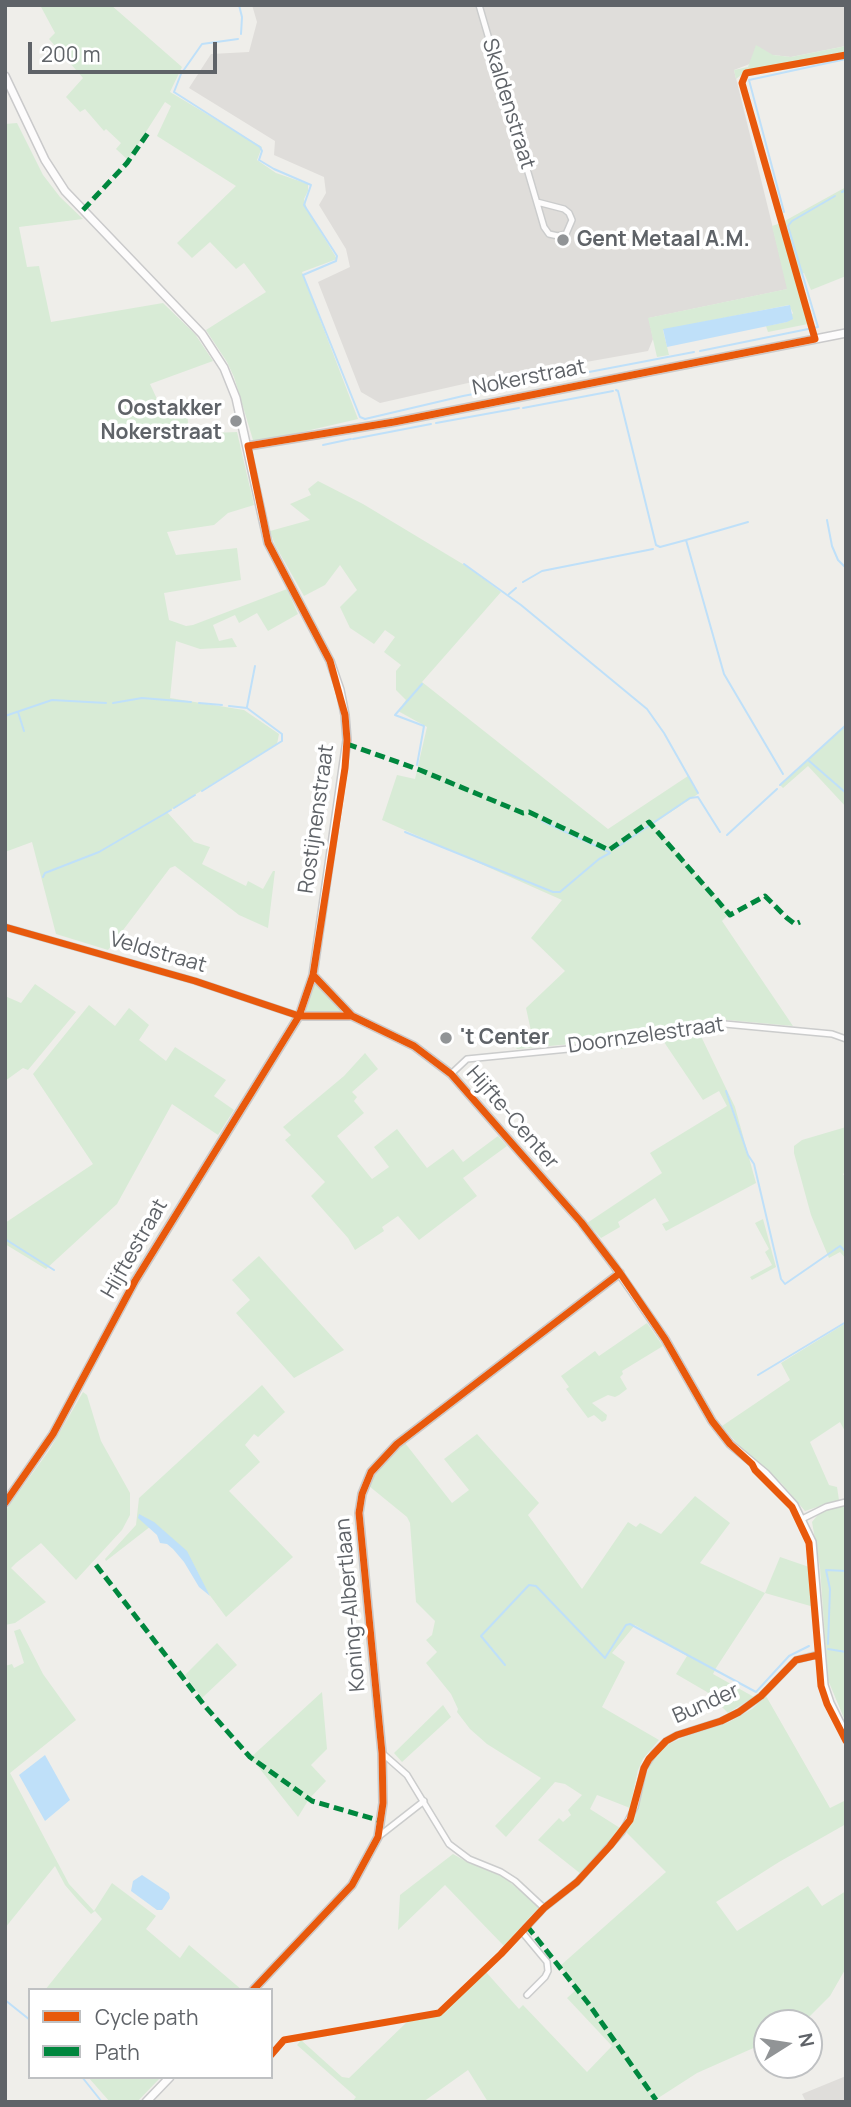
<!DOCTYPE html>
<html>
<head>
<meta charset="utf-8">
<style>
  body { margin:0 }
  #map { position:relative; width:851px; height:2107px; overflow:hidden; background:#efeeea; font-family:Manrope,sans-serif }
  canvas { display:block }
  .frame { position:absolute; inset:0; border:7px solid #5f6368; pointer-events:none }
  .legend { position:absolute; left:28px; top:1988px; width:245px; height:91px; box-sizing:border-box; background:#fff; border:2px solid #bfc1c3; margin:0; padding:9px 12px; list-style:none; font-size:21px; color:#5f6368 }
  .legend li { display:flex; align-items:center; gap:14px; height:35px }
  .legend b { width:35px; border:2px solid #bfc1c3 }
  .north { position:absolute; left:753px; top:2009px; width:70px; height:70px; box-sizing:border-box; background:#fff; border:2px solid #bfc1c3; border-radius:50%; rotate:78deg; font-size:19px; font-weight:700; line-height:28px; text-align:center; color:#5f6368 }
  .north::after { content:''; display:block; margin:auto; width:24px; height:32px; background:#919496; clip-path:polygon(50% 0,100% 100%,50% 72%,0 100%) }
  .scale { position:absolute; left:28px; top:42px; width:189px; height:32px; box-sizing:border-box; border:4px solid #5f6368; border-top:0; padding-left:9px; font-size:21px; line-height:24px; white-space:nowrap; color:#5f6368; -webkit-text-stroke:5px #fff; paint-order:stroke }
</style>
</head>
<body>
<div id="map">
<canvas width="851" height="2107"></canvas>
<div class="frame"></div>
<ul class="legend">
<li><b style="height:9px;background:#e8590c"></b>Cycle path</li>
<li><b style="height:9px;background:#00873e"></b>Path</li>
</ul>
<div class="north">N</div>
<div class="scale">200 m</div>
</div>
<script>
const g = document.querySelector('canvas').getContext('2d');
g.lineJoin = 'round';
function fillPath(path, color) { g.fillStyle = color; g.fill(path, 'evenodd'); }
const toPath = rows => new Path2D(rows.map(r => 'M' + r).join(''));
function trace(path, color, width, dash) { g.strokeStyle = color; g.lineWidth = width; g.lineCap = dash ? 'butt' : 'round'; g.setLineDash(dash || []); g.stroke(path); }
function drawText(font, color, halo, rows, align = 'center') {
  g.font = font + ' Manrope,sans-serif'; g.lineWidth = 7; g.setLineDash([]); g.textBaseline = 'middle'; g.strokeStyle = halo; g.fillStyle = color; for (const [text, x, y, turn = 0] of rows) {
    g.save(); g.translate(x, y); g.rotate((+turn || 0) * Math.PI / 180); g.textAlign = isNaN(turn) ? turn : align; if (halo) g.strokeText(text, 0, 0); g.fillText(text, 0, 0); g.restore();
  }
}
const industrial = toPath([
  [252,5,846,5,846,46,791,57,773,55,734,70,788,289,649,318,653,339,648,351,468,383,380,403,361,392,318,282,350,267,346,249,319,205,326,193,324,177,274,155,275,141,189,88,211,54,249,52,257,22],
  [846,2076,846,2102,806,2102,802,2094]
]);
const green = toPath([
  [40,5,111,5,182,67,170,92,262,147,257,160,276,173,308,184,308,191,304,199,307,209,337,259,302,272,358,419,263,441,253,440,234,377,227,362,206,330,266,292,244,263,236,269,210,242,192,258,177,243,236,186,157,136,171,106,165,102,128,160,116,149,121,143,106,129,104,131,85,109,80,112,66,97,83,78,49,39,55,33],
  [756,45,773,55,791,57,846,46,846,53,745,72,736,79,734,70,748,67],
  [17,123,43,175,60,197,83,219,19,227,27,267,39,266,51,322,163,303,195,334,213,361,150,384,163,412,187,412,189,434,237,432,254,505,228,513,214,525,167,532,176,555,237,548,241,580,164,593,169,620,186,626,193,625,287,589,298,614,268,631,257,613,239,623,235,615,213,625,219,641,232,638,237,647,200,649,176,641,175,649,170,698,244,710,279,734,277,744,167,812,194,842,210,847,202,864,246,886,248,881,263,889,273,871,275,871,268,928,239,915,175,866,170,868,108,950,56,934,32,842,5,852,5,124],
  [846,187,846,276,811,290,804,273,799,275,813,323,768,332,766,326,787,322,793,313,789,305,663,330,669,355,657,357,648,318,787,289,772,226,781,223],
  [318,481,363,504,471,569,501,592,422,682,608,829,688,776,698,794,653,824,730,913,722,921,793,1026,716,1019,626,1039,517,1049,515,1047,512,1034,531,1031,526,1008,565,971,531,938,562,900,382,820,397,775,415,779,427,727,398,711,406,700,396,690,396,671,401,665,384,652,395,637,385,630,374,644,350,628,340,607,357,590,340,565,325,585,304,596,275,545,270,531,310,520,290,504,311,495,308,489],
  [846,724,846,807,808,766,783,788,780,785],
  [313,975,352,1016,299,1016],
  [35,984,76,1012,28,1070,23,1068,5,1081,5,996,21,1003],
  [89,1005,115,1026,129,1008,149,1025,139,1040,166,1061,175,1047,226,1080,214,1096,234,1110,218,1135,172,1104,117,1204,46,1269,5,1244,5,1223,93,1164,33,1074],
  [698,1030,735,1107,756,1183,666,1231,662,1224,669,1221,655,1198,618,1222,620,1227,601,1238,587,1223,662,1173,650,1153,727,1106,719,1091,703,1100,664,1042,621,1049,613,1047],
  [365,1053,378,1069,352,1092,357,1097,354,1101,364,1113,337,1136,372,1179,389,1167,374,1147,397,1129,427,1168,453,1149,463,1162,498,1136,507,1146,463,1178,477,1196,419,1240,398,1216,382,1227,384,1231,355,1250,348,1238,311,1196,325,1182,285,1140,291,1135,283,1127,344,1076],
  [846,1127,846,1172,843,1174,846,1178,846,1259,840,1252,829,1258,811,1215,794,1153,794,1146,802,1140],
  [763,1219,776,1267,752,1280,750,1277,772,1265,765,1252,769,1249,755,1223],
  [259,1256,344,1350,294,1378,236,1313,250,1300,232,1280],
  [647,1323,663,1346,622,1371,623,1374,620,1377,627,1389,619,1395,615,1397,608,1395,592,1403,607,1415,606,1420,602,1422,594,1415,588,1418,566,1389,569,1387,561,1376,595,1351,599,1356],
  [846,1323,846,1433,840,1422,810,1442,829,1485,837,1487,839,1500,805,1511,782,1484,741,1448,722,1426,790,1380,781,1363],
  [262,1385,285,1412,258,1437,254,1434,245,1445,260,1462,229,1491,293,1557,226,1617,179,1554,151,1526,106,1561,105,1559,136,1525,139,1498],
  [83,1392,87,1395,101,1441,130,1493,130,1515,122,1530,76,1580,41,1543,16,1563,11,1568,46,1602,15,1623,5,1625,5,1511,50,1449],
  [477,1434,539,1503,528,1515,582,1589,628,1522,636,1527,640,1523,661,1534,695,1496,730,1523,700,1563,765,1593,780,1557,812,1568,814,1607,765,1593,716,1668,713,1674,754,1697,728,1713,707,1692,676,1674,687,1656,635,1625,612,1653,625,1662,602,1707,659,1740,643,1759,638,1770,630,1808,597,1795,590,1809,620,1828,581,1874,538,1840,559,1818,563,1822,571,1815,568,1810,582,1795,565,1784,555,1782,506,1837,495,1826,541,1778,487,1744,470,1729,457,1712,458,1709,451,1694,426,1663,437,1652,426,1640,432,1635,435,1621,416,1602,410,1523,407,1517,369,1486,376,1472,405,1443,452,1503,469,1490,444,1459],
  [846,1504,846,1723,828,1680,820,1568,812,1522,820,1512],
  [20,1629,43,1674,76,1720,10,1773,69,1884,94,1911,112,1883,156,1916,146,1929,180,1958,189,1945,242,1990,45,1990,102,1919,95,1911,91,1914,77,1899,65,1885,55,1866,5,1928,5,1666,12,1664,14,1668,24,1663,14,1631],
  [217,1643,237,1665,202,1698,185,1675],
  [322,1692,327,1749,311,1765,326,1781,309,1799,298,1817,256,1764,249,1759],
  [766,1696,830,1808,846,1800,846,1824,779,1862,716,1902,737,1931,808,1886,822,1906,846,1891,846,1968,830,1996,803,2023,767,2023,767,2042,697,2073,652,2102,488,2102,468,2070,423,2102,352,2102,356,2097,297,2045,301,2040,342,2077,349,2078,407,2022,438,2016,486,1972,519,2009,523,2005,587,2072,612,2046,567,1998,578,1988,560,1966,666,1872,626,1832,637,1811,650,1762,667,1745,684,1737,729,1722,752,1709],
  [443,1705,451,1717,402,1762,394,1753],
  [453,1854,467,1862,504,1877,539,1907,504,1946,445,1885,398,1930,400,1895],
  [88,2077,161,2077,137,2102,110,2102]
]);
const water = toPath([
  [790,305,793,319,787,322,667,347,663,329],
  [139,1514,154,1522,187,1551,210,1596,199,1587,184,1562,173,1549,167,1544,160,1543,157,1535,138,1518],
  [45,1755,70,1800,45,1821,19,1775],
  [142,1875,169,1893,170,1898,162,1910,157,1910,131,1891,133,1881]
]);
const stream = toPath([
  [239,5,242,17,241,34],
  [238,39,202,44,181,74,174,92,260,147,262,151,259,160,274,169,311,185,304,205,337,256,336,261,303,275,360,417,365,419,463,396,694,352],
  [842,192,846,190],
  [784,212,749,80,846,59],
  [700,351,818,327,788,226,792,221,835,196],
  [616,390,618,391,656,545,660,547,686,540,724,674,783,774],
  [523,408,613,391],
  [436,423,519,408],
  [353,439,431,424],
  [323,445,351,439],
  [827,520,832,546,838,560,846,568],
  [686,540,748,522],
  [464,564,521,605,647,709,664,733,698,793],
  [523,582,542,571,653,549],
  [509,594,516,588],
  [113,703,142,698,191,702],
  [199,703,222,705],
  [247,707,255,666],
  [18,712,24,731],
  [5,716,52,700,106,703],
  [808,760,846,793],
  [417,765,424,726,395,715,422,684],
  [780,785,846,725],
  [202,791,282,741,282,734,247,708,229,706],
  [174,808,195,795],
  [542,821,609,852],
  [405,832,553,892,560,892,599,859,610,853],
  [727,835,777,789],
  [616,848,690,798,698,797,720,832],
  [43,877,45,873,99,852,171,810],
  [726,1091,748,1155,754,1164,781,1279,785,1284,840,1246,846,1252],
  [5,1239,54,1270],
  [758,1375,846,1322],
  [828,1644,830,1589,826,1570,846,1571],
  [828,1649,846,1652],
  [505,1665,481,1636,529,1585,536,1586,605,1658,626,1625,630,1624,756,1692,789,1656,809,1646],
  [5,2000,30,2020],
  [82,2077,102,2102]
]);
const street = toPath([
  [479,5,544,227,549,234,558,236,566,234,572,220,569,213,564,209,537,202],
  [5,927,195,981,299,1016],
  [451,1074,467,1059,619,1044,714,1023,832,1034,846,1039],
  [802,1519,826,1507,846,1502],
  [382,1753,407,1775,449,1844,469,1859,501,1872,515,1881,544,1908],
  [378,1837,424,1801],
  [527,1995,545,1977,548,1971,547,1962,522,1932,544,1908,577,1882,622,1832,635,1807,644,1768,654,1753,666,1741,677,1735,721,1721,739,1712,761,1696,796,1660,820,1654]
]);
const secondary = toPath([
  [5,76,45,160,65,191,202,334,224,368,236,398,268,543,330,661,340,690,345,715,347,740,313,975,299,1016,135,1281,53,1434,5,1503],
  [248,446,394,422,846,333],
  [313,975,352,1016,414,1046,451,1074,581,1222,613,1264,665,1339,712,1421,730,1444,766,1474,794,1505,812,1542,824,1685,830,1703,846,1735],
  [299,1016,351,1016],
  [253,1990,352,1885,378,1837,383,1803,382,1753,359,1513,362,1494,371,1472,397,1444,620,1273],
  [146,2102,170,2077]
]);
const quiet = toPath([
  [83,210,127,163,148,133],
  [347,744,420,770,523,813,529,812,609,850,649,822,730,915,765,896,787,918,795,924,800,922],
  [96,1565,204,1705,250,1757,312,1801,381,1821],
  [527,1926,588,2003,656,2100]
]);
const cycleway = toPath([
  [5,927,195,981,299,1016,352,1016],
  [313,975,352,1016,414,1046,451,1074,581,1222,620,1273,665,1339,712,1421,730,1444,752,1464,755,1470,792,1507,809,1543,821,1686,827,1704,846,1741],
  [5,1503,53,1434,135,1281,299,1016,313,975,345,768,347,740,345,715,330,661,268,543,248,446,394,422,815,339,742,83,746,73,846,55],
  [253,1990,352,1885,378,1837,383,1803,382,1753,359,1513,362,1494,371,1472,397,1444,620,1273],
  [271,2055,284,2040,439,2013,501,1954,544,1908,577,1882,610,1846,630,1820,644,1768,649,1759,666,1741,677,1735,721,1721,739,1712,761,1696,796,1660,818,1655]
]);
const markers = [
  [563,240,7,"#919496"],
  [236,421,7,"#919496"],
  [446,1038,7,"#919496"]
];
const streetNames = [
  ["Skaldenstraat",508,104,73],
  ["Nokerstraat",529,378,-11],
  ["Rostijnenstraat",317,819,-82],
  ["Veldstraat",158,953,16],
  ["Doornzelestraat",646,1036,-8],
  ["Hijfte-Center",512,1118,49],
  ["Hijftestraat",135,1249,-60],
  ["Koning-Albertlaan",351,1605,-95],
  ["Bunder",706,1704,-24]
];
const poiNames = [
  ["Gent Metaal A.M.",577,240],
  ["Oostakker",222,409,"right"],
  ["Nokerstraat",222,433,"right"],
  ["'t Center",460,1038]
];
fillPath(industrial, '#dfddda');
fillPath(green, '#d8ebd6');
fillPath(water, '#bfe0f9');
trace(stream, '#bfe0f9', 2);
trace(street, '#cbcccc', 8);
trace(secondary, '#cacacb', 10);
trace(street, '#fdfcfc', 5);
trace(secondary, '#fdfcfc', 7);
trace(quiet, '#00873e', 5, [10, 5]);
trace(cycleway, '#e8590c', 7);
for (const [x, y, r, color] of markers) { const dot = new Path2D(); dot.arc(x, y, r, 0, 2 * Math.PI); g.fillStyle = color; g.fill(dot); trace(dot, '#fff', 2.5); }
drawText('21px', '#5f6368', '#fff', streetNames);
drawText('bold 21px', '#5f6368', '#fff', poiNames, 'left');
</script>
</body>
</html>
